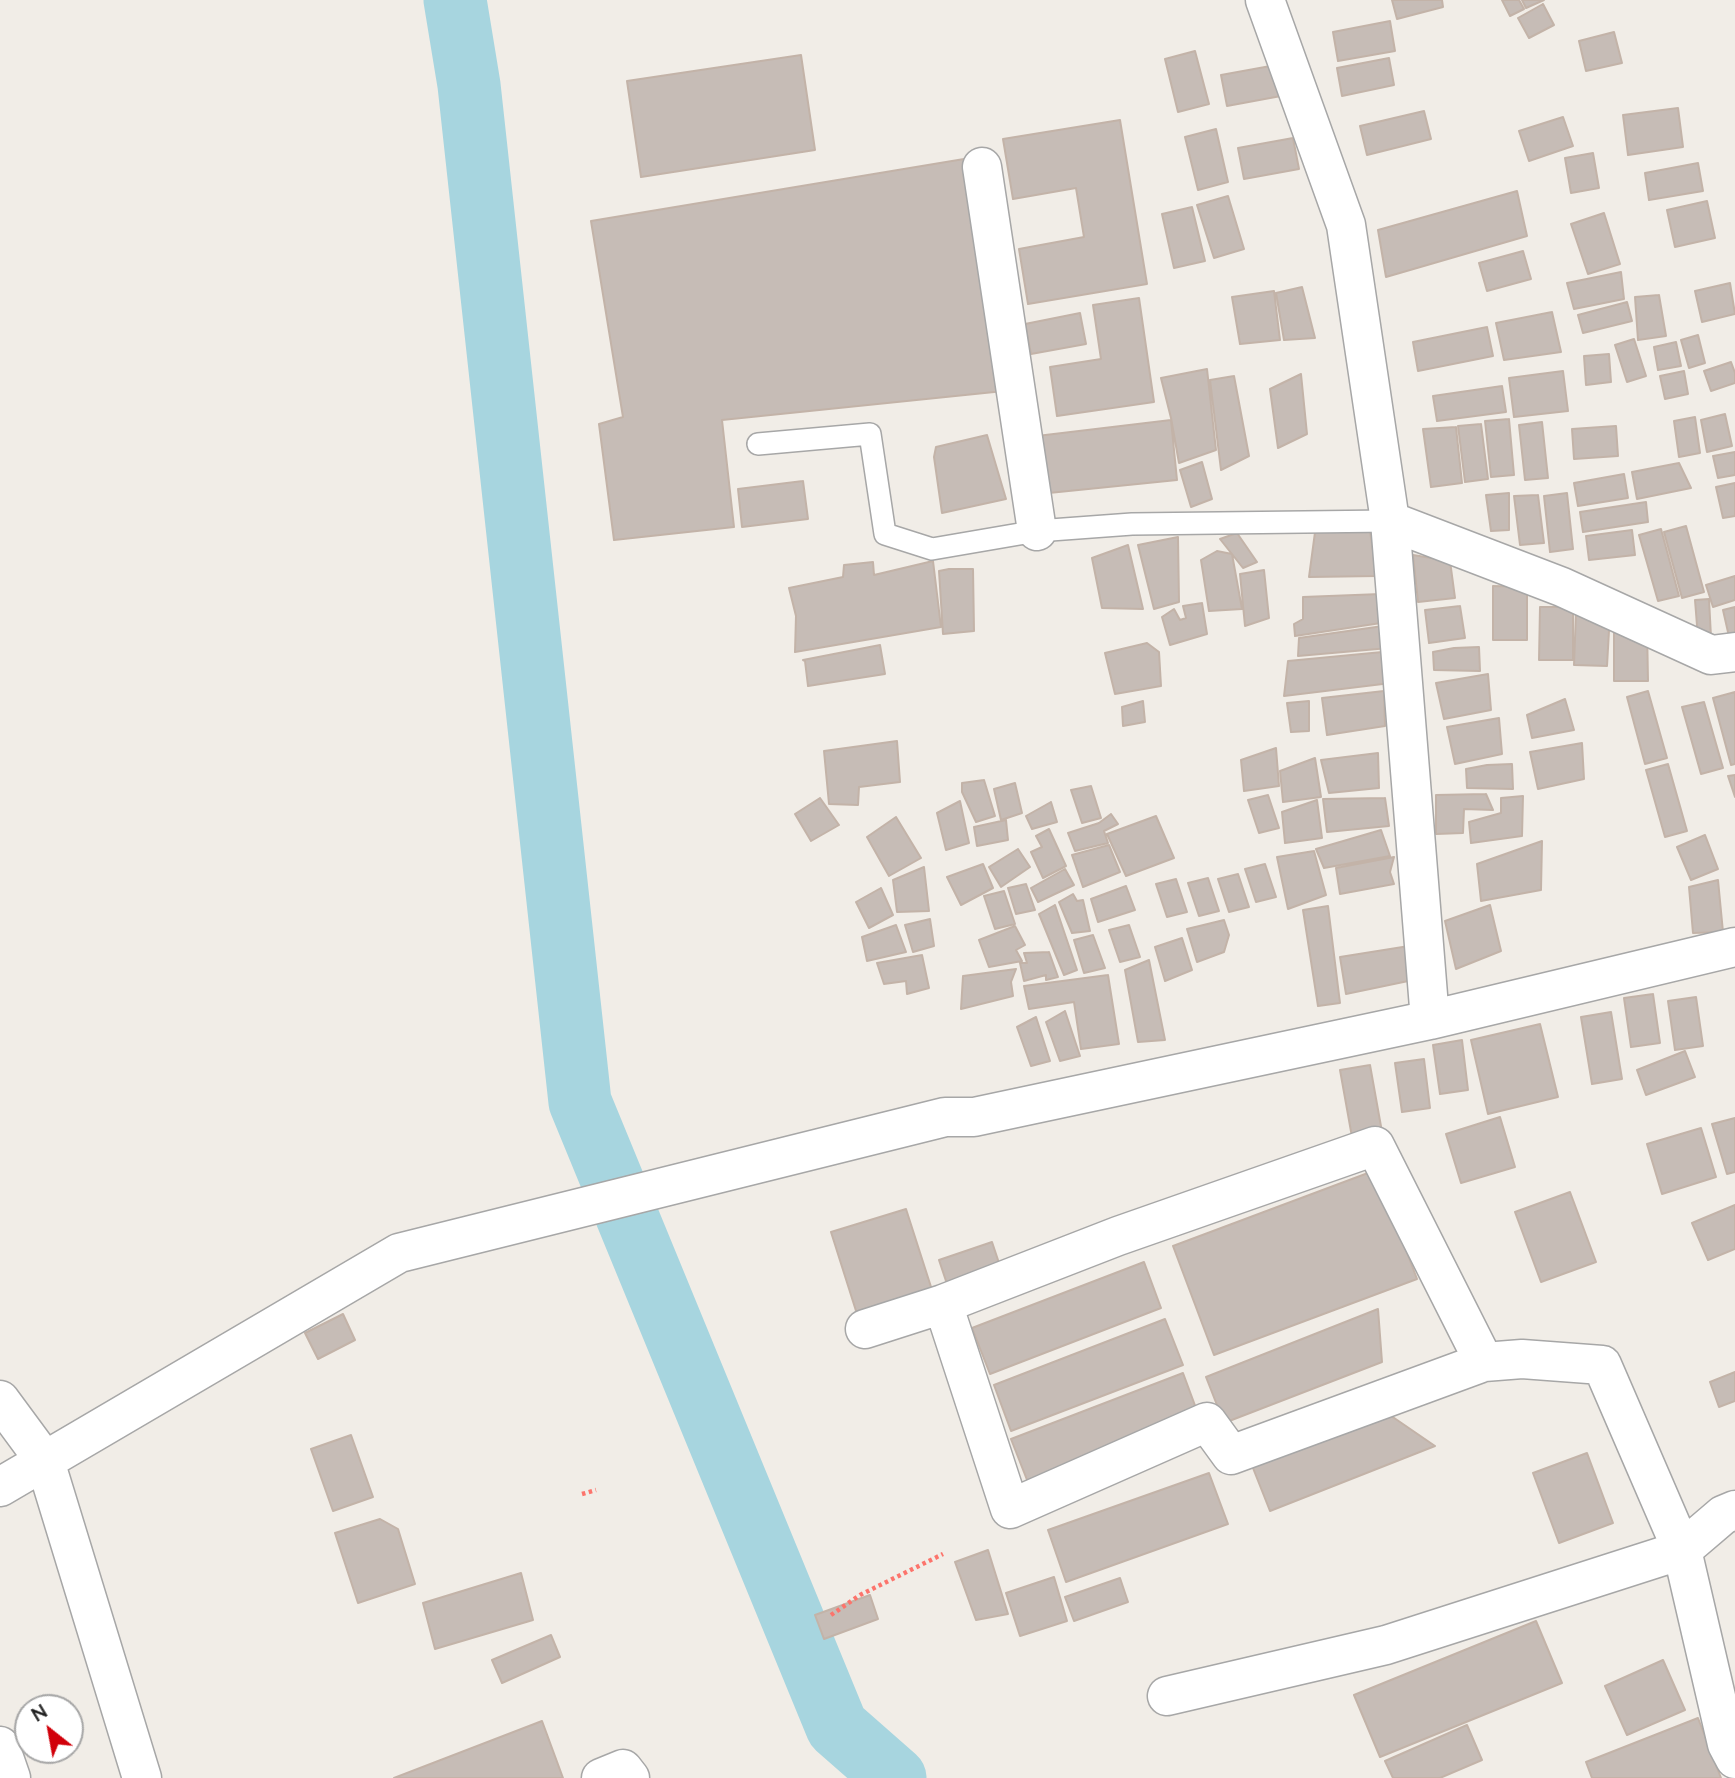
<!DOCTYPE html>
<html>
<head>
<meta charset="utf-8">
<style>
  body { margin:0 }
  #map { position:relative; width:1735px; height:1778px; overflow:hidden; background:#f1ede7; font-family:Mulish,sans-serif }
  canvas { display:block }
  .north { position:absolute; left:14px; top:1694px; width:70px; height:70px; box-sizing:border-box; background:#fff; border:2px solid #a6a6a6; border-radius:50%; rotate:329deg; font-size:19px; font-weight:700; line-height:28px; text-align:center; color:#202020 }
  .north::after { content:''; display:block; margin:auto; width:24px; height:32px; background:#d1000a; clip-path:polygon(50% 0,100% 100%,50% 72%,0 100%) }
</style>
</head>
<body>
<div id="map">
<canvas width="1735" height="1778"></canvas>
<div class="north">N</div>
</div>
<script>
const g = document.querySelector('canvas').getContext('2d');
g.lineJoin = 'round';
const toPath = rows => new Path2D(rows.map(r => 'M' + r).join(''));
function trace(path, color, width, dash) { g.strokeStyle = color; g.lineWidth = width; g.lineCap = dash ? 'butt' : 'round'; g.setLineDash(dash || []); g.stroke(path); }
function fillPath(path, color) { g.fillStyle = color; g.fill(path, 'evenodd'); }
const river = toPath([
  [455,0,469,85,580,1102,837,1727,895,1778]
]);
const building = toPath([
  [1392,0,1442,0,1443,7,1397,19,1392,0],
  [1502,0,1519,0,1524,9,1510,16,1502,0],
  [1522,0,1544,0,1526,8,1522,0],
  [1543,4,1554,25,1529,38,1518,18,1543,4],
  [1390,21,1395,51,1338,61,1333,32,1390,21],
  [1614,32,1622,63,1586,71,1579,41,1614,32],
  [1195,51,1209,104,1178,112,1165,59,1195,51],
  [801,55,815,150,641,177,627,81,801,55],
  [1389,58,1394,85,1342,96,1337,68,1389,58],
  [1276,65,1281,96,1227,106,1221,75,1276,65],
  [1678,108,1683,147,1628,155,1623,115,1678,108],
  [1424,111,1431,139,1367,155,1360,126,1424,111],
  [1563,117,1573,146,1529,161,1519,131,1563,117],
  [1120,120,1147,284,1028,304,1019,249,1084,237,1076,188,1013,199,1003,139,1120,120],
  [1216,129,1228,182,1198,190,1185,137,1216,129],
  [1293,138,1299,169,1244,179,1238,148,1293,138],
  [1593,153,1599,188,1571,193,1565,158,1593,153],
  [964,159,1004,391,722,420,734,527,614,540,599,424,623,417,591,221,964,159],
  [1698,163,1703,191,1649,200,1645,173,1698,163],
  [1517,191,1527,236,1386,277,1378,230,1517,191],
  [1228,196,1244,249,1214,258,1197,205,1228,196],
  [1707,201,1715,238,1675,247,1667,210,1707,201],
  [1192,207,1205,261,1174,268,1162,214,1192,207],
  [1604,213,1620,264,1588,274,1571,224,1604,213],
  [1523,251,1531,279,1487,291,1479,263,1523,251],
  [1621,272,1624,299,1574,309,1567,283,1621,272],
  [1730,283,1735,314,1702,322,1695,291,1730,283],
  [1302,287,1315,338,1284,340,1276,293,1302,287],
  [1274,291,1280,340,1240,344,1232,297,1274,291],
  [1659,295,1666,336,1638,340,1635,297,1659,295],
  [1139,298,1154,402,1057,416,1050,367,1101,359,1093,305,1139,298],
  [1627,302,1632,321,1583,333,1578,315,1627,302],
  [1552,312,1561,352,1504,360,1496,323,1552,312],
  [1080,313,1086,344,1031,354,1025,324,1080,313],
  [1487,327,1493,356,1418,371,1413,342,1487,327],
  [1698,335,1705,363,1689,368,1681,340,1698,335],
  [1634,339,1646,376,1627,382,1615,345,1634,339],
  [1676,342,1681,366,1658,370,1654,347,1676,342],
  [1609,354,1611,382,1586,385,1584,356,1609,354],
  [1731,362,1735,373,1735,383,1711,391,1704,371,1731,362],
  [1207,369,1216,450,1179,463,1171,418,1161,378,1207,369],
  [1563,371,1568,411,1514,417,1509,378,1563,371],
  [1684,371,1688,394,1665,399,1660,376,1684,371],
  [1301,374,1307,434,1278,448,1270,389,1301,374],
  [1234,376,1249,456,1221,470,1210,380,1234,376],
  [1502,386,1506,412,1437,421,1433,396,1502,386],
  [1725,414,1732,446,1707,452,1701,420,1725,414],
  [1695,417,1700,453,1679,457,1674,421,1695,417],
  [1509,419,1514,475,1491,477,1485,421,1509,419],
  [1171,420,1177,480,1039,494,1037,436,1171,420],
  [1542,422,1548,478,1525,480,1519,425,1542,422],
  [1481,424,1488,479,1465,482,1458,426,1481,424],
  [1616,426,1618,456,1574,459,1572,429,1616,426],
  [1456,427,1462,483,1431,487,1423,429,1456,427],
  [987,435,1006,499,942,513,934,457,936,447,987,435],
  [1735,452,1735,475,1718,478,1713,456,1735,452],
  [1202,462,1212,499,1191,507,1180,470,1202,462],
  [1679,463,1691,488,1637,499,1632,472,1679,463],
  [1624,474,1628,498,1578,506,1574,483,1624,474],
  [803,481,808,519,742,527,738,489,803,481],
  [1735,483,1735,516,1723,518,1716,487,1735,483],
  [1509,493,1509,530,1491,531,1486,495,1509,493],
  [1567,493,1573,549,1550,552,1544,496,1567,493],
  [1538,495,1544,543,1520,545,1514,496,1538,495],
  [1646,502,1648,522,1583,532,1580,512,1646,502],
  [1316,525,1369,525,1377,576,1309,577,1316,525],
  [1686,526,1704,592,1682,598,1664,532,1686,526],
  [1661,529,1679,596,1658,601,1639,535,1661,529],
  [1632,530,1635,555,1589,560,1586,536,1632,530],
  [1237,533,1257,562,1243,568,1220,539,1237,533],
  [1178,537,1179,602,1154,609,1138,545,1178,537],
  [1128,545,1143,609,1102,608,1092,558,1128,545],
  [1217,551,1232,554,1242,609,1209,611,1201,560,1217,551],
  [1413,555,1450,561,1455,598,1418,602,1413,555],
  [933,561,941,627,795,652,796,616,789,588,843,577,844,565,873,562,874,575,933,561],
  [949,569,973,569,974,631,943,634,939,571,949,569],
  [1264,570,1269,618,1245,626,1240,574,1264,570],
  [1735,576,1735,600,1713,607,1706,585,1735,576],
  [1493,586,1527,587,1527,640,1493,640,1493,586],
  [1381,594,1381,623,1295,636,1294,624,1303,619,1303,597,1381,594],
  [1709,599,1711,637,1698,638,1695,600,1709,599],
  [1202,603,1207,634,1170,645,1162,617,1174,609,1180,620,1186,618,1183,606,1202,603],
  [1460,606,1465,638,1429,643,1425,610,1460,606],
  [1540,607,1573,607,1573,660,1539,660,1540,607],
  [1735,607,1735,640,1730,641,1723,610,1735,607],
  [1576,611,1610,613,1607,666,1574,665,1576,611],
  [1390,625,1389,648,1298,656,1299,638,1390,625],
  [1647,627,1648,681,1614,681,1614,628,1647,627],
  [1147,643,1159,652,1161,686,1115,694,1105,653,1147,643],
  [880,645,885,674,808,686,805,661,803,660,880,645],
  [1479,647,1480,671,1434,670,1433,652,1454,648,1479,647],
  [1393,651,1391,683,1284,696,1288,661,1393,651],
  [1488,674,1491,710,1444,719,1436,683,1488,674],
  [1384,691,1385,726,1327,735,1322,698,1384,691],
  [1648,691,1667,758,1645,764,1627,697,1648,691],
  [1735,692,1735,764,1731,765,1713,698,1735,692],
  [1565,699,1574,730,1532,738,1527,715,1565,699],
  [1143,701,1145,722,1123,726,1122,707,1143,701],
  [1309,701,1309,731,1291,732,1287,703,1309,701],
  [1704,702,1723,768,1701,774,1682,707,1704,702],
  [1499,718,1502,754,1455,764,1447,727,1499,718],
  [897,741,900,782,859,787,858,805,829,804,824,751,897,741],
  [1582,743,1584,779,1538,789,1530,752,1582,743],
  [1276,748,1279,786,1244,791,1241,760,1276,748],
  [1378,753,1379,788,1329,793,1321,760,1378,753],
  [1315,758,1321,797,1283,802,1280,771,1315,758],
  [1512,764,1513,789,1467,788,1466,769,1487,765,1512,764],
  [1668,764,1687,831,1665,837,1646,770,1668,764],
  [1735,775,1735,797,1728,776,1735,775],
  [984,780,995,816,976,822,962,792,962,783,984,780],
  [1015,783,1022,813,1001,820,994,789,1015,783],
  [1091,786,1101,818,1082,823,1071,790,1091,786],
  [1486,794,1493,810,1464,809,1463,833,1436,834,1436,795,1486,794],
  [1268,795,1279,828,1259,833,1248,800,1268,795],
  [1523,796,1522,836,1471,843,1469,822,1501,813,1501,798,1523,796],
  [820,798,839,825,811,841,795,814,820,798],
  [1385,798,1389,826,1327,832,1323,799,1385,798],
  [1317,800,1322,838,1285,843,1282,812,1317,800],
  [960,801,969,843,946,850,937,813,960,801],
  [1051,802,1057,822,1032,829,1026,816,1051,802],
  [1111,814,1118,824,1104,831,1108,843,1075,851,1068,833,1099,823,1111,814],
  [1156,816,1174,858,1126,876,1107,834,1156,816],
  [896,817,921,858,889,876,867,837,896,817],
  [1006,820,1008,840,977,846,974,827,1006,820],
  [1049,829,1066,866,1043,878,1031,852,1042,847,1036,836,1049,829],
  [1381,830,1390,856,1324,868,1316,849,1381,830],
  [1705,835,1718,869,1691,880,1677,847,1705,835],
  [1542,841,1541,890,1481,901,1477,864,1542,841],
  [1109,845,1120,872,1083,887,1072,855,1109,845],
  [1018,849,1030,867,1001,887,989,867,1018,849],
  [1314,851,1326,895,1288,909,1277,857,1314,851],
  [1394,857,1390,872,1394,884,1340,894,1336,868,1394,857],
  [983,864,993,888,961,905,947,877,983,864],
  [1265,864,1276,897,1256,902,1245,869,1265,864],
  [924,867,929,911,897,912,893,880,924,867],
  [1065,869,1074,885,1038,902,1031,888,1065,869],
  [1238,874,1249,907,1229,912,1218,879,1238,874],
  [1208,878,1219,911,1199,916,1188,883,1208,878],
  [1176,879,1187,912,1167,917,1156,884,1176,879],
  [1718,880,1723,932,1693,933,1689,887,1718,880],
  [1026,884,1035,910,1016,914,1008,888,1026,884],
  [1126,886,1135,910,1098,922,1091,899,1126,886],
  [881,888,893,915,869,928,856,902,881,888],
  [1004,891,1015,924,995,929,984,896,1004,891],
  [1073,894,1077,901,1083,900,1090,931,1072,933,1059,902,1073,894],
  [1055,905,1077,970,1064,975,1039,914,1055,905],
  [1490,905,1501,951,1456,969,1445,921,1490,905],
  [1328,906,1340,1003,1318,1006,1303,910,1328,906],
  [930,919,934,946,913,952,905,925,930,919],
  [1224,920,1229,935,1224,952,1197,962,1187,929,1224,920],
  [896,925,906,952,867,961,862,937,896,925],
  [1129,925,1140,957,1120,962,1109,930,1129,925],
  [1015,926,1025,945,1016,950,1022,961,989,967,979,940,1015,926],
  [1093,935,1105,968,1084,973,1074,940,1093,935],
  [1182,938,1192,970,1165,981,1155,947,1182,938],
  [1409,946,1413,980,1346,994,1340,957,1409,946],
  [1049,952,1058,977,1046,980,1046,975,1024,981,1020,963,1027,963,1024,953,1049,952],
  [922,955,929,988,907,994,906,981,884,984,877,963,922,955],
  [1149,960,1165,1040,1138,1042,1125,970,1149,960],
  [1016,969,1011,982,1013,996,961,1009,963,976,1016,969],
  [1108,975,1119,1044,1081,1049,1074,1002,1029,1009,1024,986,1108,975],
  [1653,994,1660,1043,1631,1047,1624,998,1653,994],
  [1696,997,1703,1046,1675,1050,1668,1001,1696,997],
  [1065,1011,1080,1056,1060,1061,1046,1022,1065,1011],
  [1611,1012,1622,1079,1592,1084,1581,1017,1611,1012],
  [1036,1017,1050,1061,1031,1066,1017,1027,1036,1017],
  [1540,1024,1558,1097,1488,1114,1471,1040,1540,1024],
  [1462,1040,1468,1090,1440,1094,1433,1045,1462,1040],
  [1685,1051,1695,1077,1646,1095,1637,1070,1685,1051],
  [1424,1059,1430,1108,1402,1112,1395,1063,1424,1059],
  [1370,1065,1382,1132,1352,1137,1340,1070,1370,1065],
  [1500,1117,1515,1167,1461,1183,1446,1134,1500,1117],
  [1735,1118,1735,1172,1727,1174,1712,1124,1735,1118],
  [1701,1128,1716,1177,1662,1194,1647,1144,1701,1128],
  [1376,1170,1417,1279,1214,1355,1173,1246,1376,1170],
  [1570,1192,1596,1262,1541,1282,1515,1212,1570,1192],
  [1735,1205,1735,1249,1708,1260,1692,1223,1735,1205],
  [906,1209,932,1290,857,1314,831,1232,906,1209],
  [992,1242,1002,1272,949,1290,939,1260,992,1242],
  [1144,1262,1161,1308,990,1374,972,1328,1144,1262],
  [1378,1309,1382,1362,1224,1423,1206,1377,1378,1309],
  [343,1314,355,1340,318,1359,305,1333,343,1314],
  [1165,1319,1183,1365,1011,1431,994,1385,1165,1319],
  [1735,1372,1735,1401,1719,1407,1710,1382,1735,1372],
  [1183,1373,1200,1419,1029,1485,1011,1439,1183,1373],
  [1384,1411,1435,1446,1270,1511,1251,1463,1384,1411],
  [351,1435,373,1497,333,1511,311,1449,351,1435],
  [1587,1453,1613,1523,1559,1543,1533,1473,1587,1453],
  [1209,1473,1228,1524,1066,1582,1048,1530,1209,1473],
  [380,1519,398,1529,415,1584,358,1603,335,1533,380,1519],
  [988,1550,1008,1614,976,1620,955,1562,988,1550],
  [521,1573,533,1620,435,1649,423,1603,521,1573],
  [1054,1577,1067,1621,1020,1636,1006,1593,1054,1577],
  [1120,1578,1128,1602,1074,1621,1065,1597,1120,1578],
  [870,1595,878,1619,824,1639,815,1615,870,1595],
  [1536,1621,1562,1683,1380,1757,1354,1695,1536,1621],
  [551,1635,560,1657,502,1683,492,1660,551,1635],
  [1663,1660,1685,1710,1627,1735,1605,1686,1663,1660],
  [1698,1718,1721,1778,1592,1778,1586,1762,1698,1718],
  [542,1721,563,1778,394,1778,542,1721],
  [1467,1725,1482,1760,1440,1778,1393,1778,1385,1761,1467,1725]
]);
const path = toPath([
  [582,1494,596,1490],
  [831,1615,860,1595,943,1554]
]);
const lane = toPath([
  [758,444,870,434,885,534,932,549,1037,531,1132,524,1390,521]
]);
const street = toPath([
  [1265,0,1346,225,1390,521,1430,1020],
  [982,167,1037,531],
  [1390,521,1562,587,1711,655,1735,652],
  [943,1304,1010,1509,1207,1422,1231,1455,1484,1362],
  [865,1329,943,1304,1118,1236,1375,1146,1484,1362,1522,1359,1602,1365,1682,1550,1727,1744,1735,1759],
  [0,1400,45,1461,142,1778],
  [0,1487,399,1253,945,1117,974,1117,1430,1020,1735,947],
  [1167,1696,1386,1645,1682,1550,1723,1515,1735,1510],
  [0,1746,11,1778],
  [601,1778,623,1769,630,1778]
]);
trace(river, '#a7d5df', 63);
fillPath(building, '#c6bcb6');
trace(building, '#c3b3a8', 2);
trace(lane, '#a7a7a7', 24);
trace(street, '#a7a7a7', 41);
trace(path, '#fc746c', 4.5, [3.5, 3.5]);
trace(lane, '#fff', 21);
trace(street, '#fff', 38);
</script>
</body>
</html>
